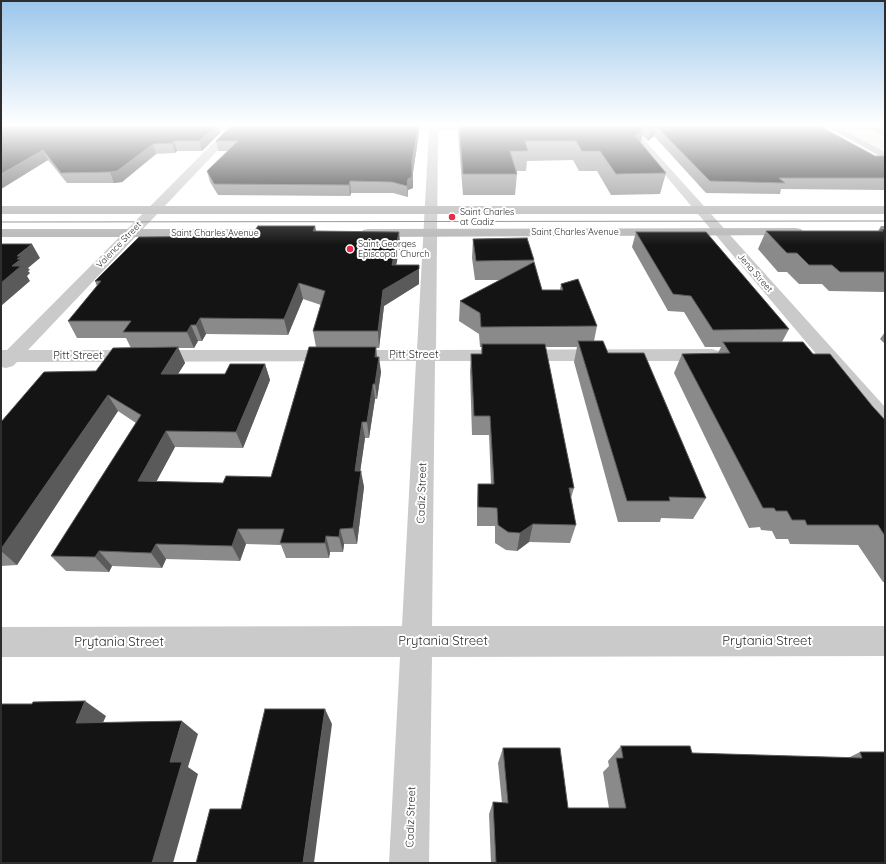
<!DOCTYPE html>
<html>
<head>
<meta charset="utf-8">
<style>
  body { margin:0 }
  #map { position:relative; width:886px; height:864px; overflow:hidden; background:#fff; font-family:Quicksand,sans-serif }
  canvas { display:block }
  .frame { position:absolute; inset:0; border:2px solid #2d2d2d; pointer-events:none }
</style>
</head>
<body>
<div id="map">
<canvas width="886" height="864"></canvas>
<div class="frame"></div>
</div>
<script>
const g = document.querySelector('canvas').getContext('2d');
g.lineJoin = 'round';
function fillPath(path, color) { g.fillStyle = color; g.fill(path, 'evenodd'); }
const toPath = rows => new Path2D(rows.map(r => 'M' + r).join(''));
function trace(path, color, width, dash) { g.strokeStyle = color; g.lineWidth = width; g.lineCap = dash ? 'butt' : 'round'; g.setLineDash(dash || []); g.stroke(path); }
function drawText(font, color, halo, rows, align = 'center') {
  g.font = font + ' Quicksand,sans-serif'; g.lineWidth = 4; g.setLineDash([]); g.textBaseline = 'middle'; g.strokeStyle = halo; g.fillStyle = color; for (const [text, x, y, turn = 0] of rows) {
    g.save(); g.translate(x, y); g.rotate((+turn || 0) * Math.PI / 180); g.textAlign = isNaN(turn) ? turn : align; if (halo) g.strokeText(text, 0, 0); g.fillText(text, 0, 0); g.restore();
  }
}
const green = toPath([
  [847,132,872,132,885,139,885,153]
]);
const street = toPath([
  [232,124,258,125,263,128,258,131,236,131,28,350,417,350,429,131,390,131,385,128,390,125,429,125,430,124,491,126,493,128,488,131,438,131,436,350,712,349,719,351,721,355,719,359,712,361,435,361,432,626,885,626,885,656,432,657,429,863,389,863,400,657,1,657,1,627,402,626,416,361,17,362,13,366,6,368,1,367,1,350,7,350,225,131,190,131,185,128,187,126,231,125,232,124],
  [622,124,630,124,885,407,885,428,877,426,622,124],
  [794,125,885,125,885,131,791,130,789,128,794,125]
]);
const secondary = toPath([
  [822,124,832,124,885,152,885,159,822,124],
  [860,124,870,124,885,130,885,137,860,124],
  [1,206,885,206,885,214,1,214,1,206],
  [796,228,801,229,803,232,801,235,368,237,363,236,361,233,363,230,368,229,796,228],
  [1,229,284,229,289,230,291,233,289,236,284,237,1,237,1,229]
]);
const tram = toPath([
  [1,222,885,221]
]);
const wall = toPath([
  [1,124,231,124,229,124,218,125,220,133,202,151,177,151,175,153,156,154,122,182,114,183,67,183,48,160,1,189],
  [458,124,816,124,875,156,885,156,885,190,781,189,780,194,706,193,654,136,648,141,642,135,641,142,666,173,660,194,611,195,597,171,579,171,573,160,527,161,526,171,516,171,517,174,515,195,463,195,458,133],
  [419,133,413,172,413,188,408,190,408,197,393,193,351,193,350,196,218,195,210,182,207,171,228,151,218,151,216,141],
  [315,226,316,231,399,232,400,246,396,265,419,280,419,284,384,306,379,348,376,348,377,357,381,372,377,399,375,399,369,438,365,438,360,471,364,487,357,544,344,544,343,552,330,552,329,558,286,558,281,545,246,544,240,561,166,559,162,568,112,566,109,572,66,571,51,556,136,423,118,411,17,565,1,566,1,422,96,371,131,348,126,338,77,338,68,321,97,286,95,281,251,236],
  [303,299,321,305,313,331,316,347,271,477,223,483,156,482,175,447,243,448,270,380,265,364,225,374,178,374,185,363,178,348,194,348,198,341,202,341,206,334,288,335],
  [881,226,885,226,885,292,829,291,822,284,799,284,787,272,778,272,758,249,766,231,878,231],
  [636,232,789,329,782,342,813,354,873,407,885,420,885,582,883,582,858,545,790,544,788,539,776,539,772,531,761,530,760,527,749,528,674,373,682,354,718,353,721,347,705,347,684,312,668,311,632,247],
  [473,239,534,260,533,263,542,290,560,290,561,284,597,326,594,341,608,353,706,498,693,519,661,518,660,522,618,522,574,362,577,347,545,347,574,488,571,498,576,525,570,543,529,542,517,551,506,550,495,543,495,526,477,526,477,502,478,484,491,484,489,435,472,435,470,372,471,354,481,354,482,347,480,347,479,334,459,321,460,301,500,280,475,280,472,258],
  [885,332,885,344,880,339],
  [621,746,692,753,848,758,860,752,885,752,885,863,491,863,489,814,493,802,502,803,498,763,503,748,568,808,609,808,603,772,609,766,608,761]
]);
const shadedWall = toPath([
  [218,124,220,133,202,151,199,141],
  [419,124,419,133,413,172,413,188,408,190,408,197,407,186,408,179,412,161],
  [656,126,654,136,648,141,650,131],
  [644,129,639,148,635,136],
  [174,141,177,151,175,153,172,143],
  [153,144,156,154,122,182,114,183,110,172],
  [43,150,48,160,1,189,1,174],
  [350,181,351,193,350,196,349,185],
  [315,226,317,240,313,231],
  [399,232,400,246,393,281,392,265],
  [32,244,40,258,28,268,30,270,28,271,30,273,27,276,30,281,1,306,1,283,17,259,17,256],
  [419,265,419,284,384,306,379,348,378,331,383,290],
  [299,283,303,299,288,335,284,319],
  [200,318,206,334,202,341,196,325],
  [191,325,198,341,194,348,187,332],
  [178,347,185,363,168,390,161,374],
  [376,347,377,363,375,357],
  [379,357,381,372,377,399,375,384],
  [265,364,270,380,243,448,236,432],
  [373,384,375,399,369,438,367,422],
  [108,395,118,411,17,565,1,551,1,549],
  [362,422,365,438,358,487,355,471],
  [166,431,175,447,148,497,138,481],
  [361,471,364,487,357,544,353,528],
  [533,524,529,542,517,551,520,533],
  [238,529,246,544,240,561,232,546],
  [340,529,344,544,343,552,339,537],
  [326,536,330,552,329,558,325,543],
  [156,544,166,559,162,568,151,553],
  [99,551,112,566,109,572,95,557],
  [85,701,106,716,97,736,76,723],
  [325,709,332,724,314,863,303,863],
  [182,721,198,734,188,767,198,774,173,863,152,863,170,762]
]);
const building = toPath([
  [1,124,218,124,199,141,174,141,172,143,153,144,117,171,110,172,61,173,43,150,1,174,1,124],
  [233,124,419,124,412,161,412,177,408,179,407,186,392,182,350,181,349,185,214,184,207,171,238,141,216,141,233,124],
  [459,124,638,124,644,129,635,136,666,173,616,174,600,151,582,151,576,141,525,141,528,151,510,151,517,174,463,174,459,124],
  [643,124,816,124,875,156,885,156,885,178,779,178,785,183,710,181,656,126,650,131,643,124],
  [258,226,315,226,313,231,399,232,392,265,419,265,419,269,383,290,378,331,313,331,325,291,299,283,284,319,200,318,196,325,191,325,187,332,123,332,131,321,68,321,101,281,95,281,139,237,251,236,258,226],
  [885,229,885,272,840,272,832,265,809,265,797,253,787,253,766,231,883,231,880,230,885,229],
  [636,232,706,232,789,329,713,330,691,296,673,294,636,232],
  [527,238,534,260,476,261,473,239,527,238],
  [1,244,32,244,17,256,21,256,17,259,21,259,12,266,21,266,1,283,1,244],
  [534,262,542,290,563,290,561,284,578,279,597,326,481,327,480,313,460,301,534,262],
  [578,341,603,341,608,353,644,353,706,498,669,497,670,501,627,501,578,341],
  [723,342,803,342,813,354,830,354,873,407,885,420,885,536,878,525,807,525,805,520,792,520,787,511,776,511,774,508,763,508,682,354,730,353,723,342],
  [482,344,545,344,574,488,569,488,576,525,533,524,520,533,508,532,498,525,497,508,478,507,478,484,494,484,490,416,474,416,471,354,482,354,482,344],
  [178,347,161,374,225,374,230,364,265,364,236,432,166,431,138,481,223,483,226,476,271,477,309,347,376,347,375,357,379,357,375,384,373,384,367,422,362,422,355,471,361,471,353,528,340,529,339,537,326,536,325,543,280,543,284,529,238,529,232,546,156,544,151,553,99,551,95,557,51,556,141,415,108,395,1,549,1,422,44,372,96,371,113,348,178,347],
  [85,701,76,723,182,721,170,762,182,762,152,863,1,863,1,704,32,704,33,702,85,701],
  [265,709,325,709,303,863,196,863,210,809,241,809,265,709],
  [621,746,690,746,692,753,862,758,860,752,885,752,885,863,496,863,493,802,508,803,503,748,560,748,568,808,626,808,616,758,623,758,621,746]
]);
const markers = [
  [452,217,4,"#e82b49"],
  [350,249,4,"#e82b49"]
];
const farPoinames = [
  ["Saint Charles",460,212],
  ["at Cadiz",460,222],
  ["Saint Georges",358,244],
  ["Episcopal Church",358,254]
];
const farStreetnames = [
  ["Saint Charles Avenue",575,232],
  ["Saint Charles Avenue",215,233],
  ["Valence Street",119,245,-46],
  ["Jena Street",755,273,49]
];
const streetNames = [
  ["Pitt Street",414,355],
  ["Pitt Street",78,356],
  ["Cadiz Street",422,493,-88],
  ["Cadiz Street",411,817,-88]
];
const nearStreetnames = [
  ["Prytania Street",443,641],
  ["Prytania Street",767,641],
  ["Prytania Street",119,642]
];
fillPath(green, '#e5ebda');
fillPath(street, '#cacaca');
fillPath(secondary, '#b7b7b7');
trace(tram, '#828282', 1);
fillPath(wall, '#8a8a8a');
fillPath(shadedWall, '#5a5a5a');
fillPath(building, '#141414');
trace(building, '#5a5a5a', 1);
const sky = g.createLinearGradient(0, 0, 0, 245);
sky.addColorStop(0, '#9ac6ea');
sky.addColorStop(0.51, '#fff');
sky.addColorStop(1, '#ffffff00');
g.fillStyle = sky;
g.fillRect(0, 0, 886, 245);
for (const [x, y, r, color] of markers) { const dot = new Path2D(); dot.arc(x, y, r, 0, 2 * Math.PI); g.fillStyle = color; g.fill(dot); trace(dot, '#fff', 1.5); }
drawText('9px', '#2d2d2d', '#fff', farPoinames, 'left');
drawText('9px', '#2d2d2d', '#fff', farStreetnames);
drawText('11px', '#2d2d2d', '#fff', streetNames);
drawText('13px', '#2d2d2d', '#fff', nearStreetnames);
</script>
</body>
</html>
